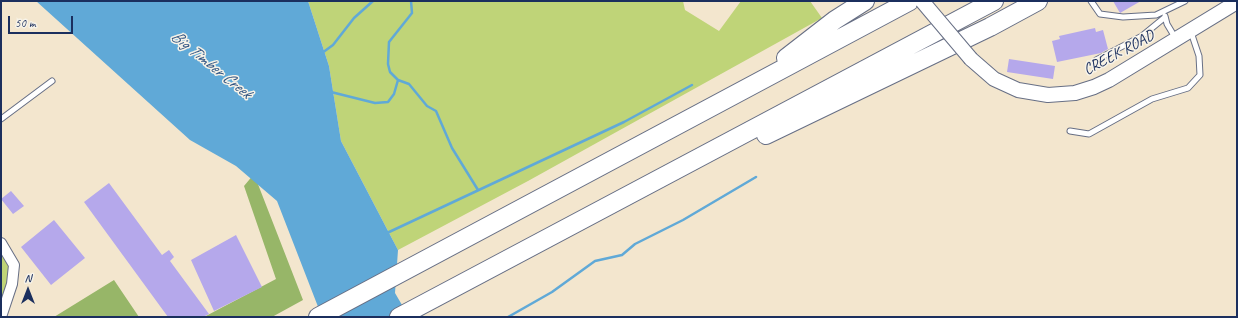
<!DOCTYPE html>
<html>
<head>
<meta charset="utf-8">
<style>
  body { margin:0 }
  #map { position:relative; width:1238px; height:318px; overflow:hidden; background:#f3e6ce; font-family:Caveat,sans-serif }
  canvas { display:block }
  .frame { position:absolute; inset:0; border:2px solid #1b2f5e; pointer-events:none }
  .north { position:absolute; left:8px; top:270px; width:40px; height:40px; -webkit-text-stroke:3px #f7f3e8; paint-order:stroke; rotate:0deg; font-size:11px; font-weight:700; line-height:16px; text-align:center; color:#1b2f5e }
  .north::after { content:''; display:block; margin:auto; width:14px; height:18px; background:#1b2f5e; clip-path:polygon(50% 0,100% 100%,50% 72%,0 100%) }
  .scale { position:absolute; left:8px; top:16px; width:65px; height:18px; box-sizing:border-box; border:2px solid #1b2f5e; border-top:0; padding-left:5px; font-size:12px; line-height:14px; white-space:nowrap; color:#1b2f5e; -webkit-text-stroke:3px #f7f3e8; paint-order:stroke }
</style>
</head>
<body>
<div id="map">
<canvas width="1238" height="318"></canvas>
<div class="frame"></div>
<div class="north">N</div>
<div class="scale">50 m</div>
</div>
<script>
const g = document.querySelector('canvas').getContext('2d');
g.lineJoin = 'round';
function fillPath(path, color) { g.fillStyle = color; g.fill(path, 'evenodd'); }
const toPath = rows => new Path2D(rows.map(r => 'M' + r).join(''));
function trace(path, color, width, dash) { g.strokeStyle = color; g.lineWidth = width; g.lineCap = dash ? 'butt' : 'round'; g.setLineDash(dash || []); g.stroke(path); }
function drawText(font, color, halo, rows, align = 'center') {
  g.font = font + ' Caveat,sans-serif'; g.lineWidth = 3; g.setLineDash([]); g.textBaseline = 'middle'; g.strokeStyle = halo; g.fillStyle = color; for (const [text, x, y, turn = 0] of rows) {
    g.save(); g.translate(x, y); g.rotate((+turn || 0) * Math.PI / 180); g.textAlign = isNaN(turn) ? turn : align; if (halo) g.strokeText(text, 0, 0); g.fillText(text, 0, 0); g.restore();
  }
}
const green = toPath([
  [308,1,683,1,685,10,719,31,741,1,810,1,822,18,528,181,398,250,341,141,329,66],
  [1,245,15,262,1,303]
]);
const forest = toPath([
  [254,174,303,300,272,317,204,317,276,279,244,186],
  [114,280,139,317,54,317]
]);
const water = toPath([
  [36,1,308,1,329,66,341,141,398,250,395,293,409,317,322,317,277,201,236,166,190,140]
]);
const stream = toPath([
  [411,1,412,13,389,42,388,64,390,72,398,80,409,84,427,106,436,111,452,148,478,190],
  [322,53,333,45,354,18,373,1],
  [331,92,375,103,388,102,394,94,398,80],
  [387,233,624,122,692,85],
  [508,317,552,292,595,261,622,255,635,244,683,220,756,177]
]);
const building = toPath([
  [1113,1,1141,1,1120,13],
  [1095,28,1096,32,1103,30,1108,49,1101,53,1057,62,1052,41,1060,39,1059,36],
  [1009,59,1055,66,1053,79,1007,72],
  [109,183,162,255,169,250,174,257,170,261,209,314,203,317,168,317,84,202],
  [11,191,24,206,13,214,1,199],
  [54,220,85,258,51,285,21,247],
  [236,235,262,287,214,311,191,260]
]);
const lane = toPath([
  [1091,1,1100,14,1123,17,1156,15,1185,1],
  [1165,16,1167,24,1176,39],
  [1096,60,1142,36,1164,18],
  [1,119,52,81],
  [1070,131,1089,134,1152,99,1188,88,1200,75,1199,56,1191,32]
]);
const street = toPath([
  [1,243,14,265,12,284,1,317]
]);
const secondary = toPath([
  [971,59,994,79,1018,90,1048,95,1075,93,1094,87,1109,80,1237,2]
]);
const highway = toPath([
  [786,58,835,20,865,1],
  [766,135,990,27,1038,1],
  [318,317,910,1],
  [399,317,994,1]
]);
const secondaryBridge = toPath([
  [922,1,971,59]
]);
const streetNames = [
  ["CREEK ROAD",1119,53,-28]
];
const waterNames = [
  ["Big Timber Creek",211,65,39]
];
fillPath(green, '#bfd478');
fillPath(forest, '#97b668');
fillPath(water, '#60a9d7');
trace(stream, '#60a9d7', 2.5);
fillPath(building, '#b5a8eb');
trace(lane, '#676f85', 7);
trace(street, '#676f85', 12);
trace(secondary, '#676f85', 16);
trace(highway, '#676f85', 20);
trace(lane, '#fff', 5);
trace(street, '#fff', 10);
trace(secondary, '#fff', 14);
trace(highway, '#fff', 18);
trace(secondaryBridge, '#676f85', 16, []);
trace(secondaryBridge, '#fff', 14);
drawText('16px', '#1b2f5e', '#f7f3e8', streetNames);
drawText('italic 17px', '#305482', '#f7f3e8', waterNames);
</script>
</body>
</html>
